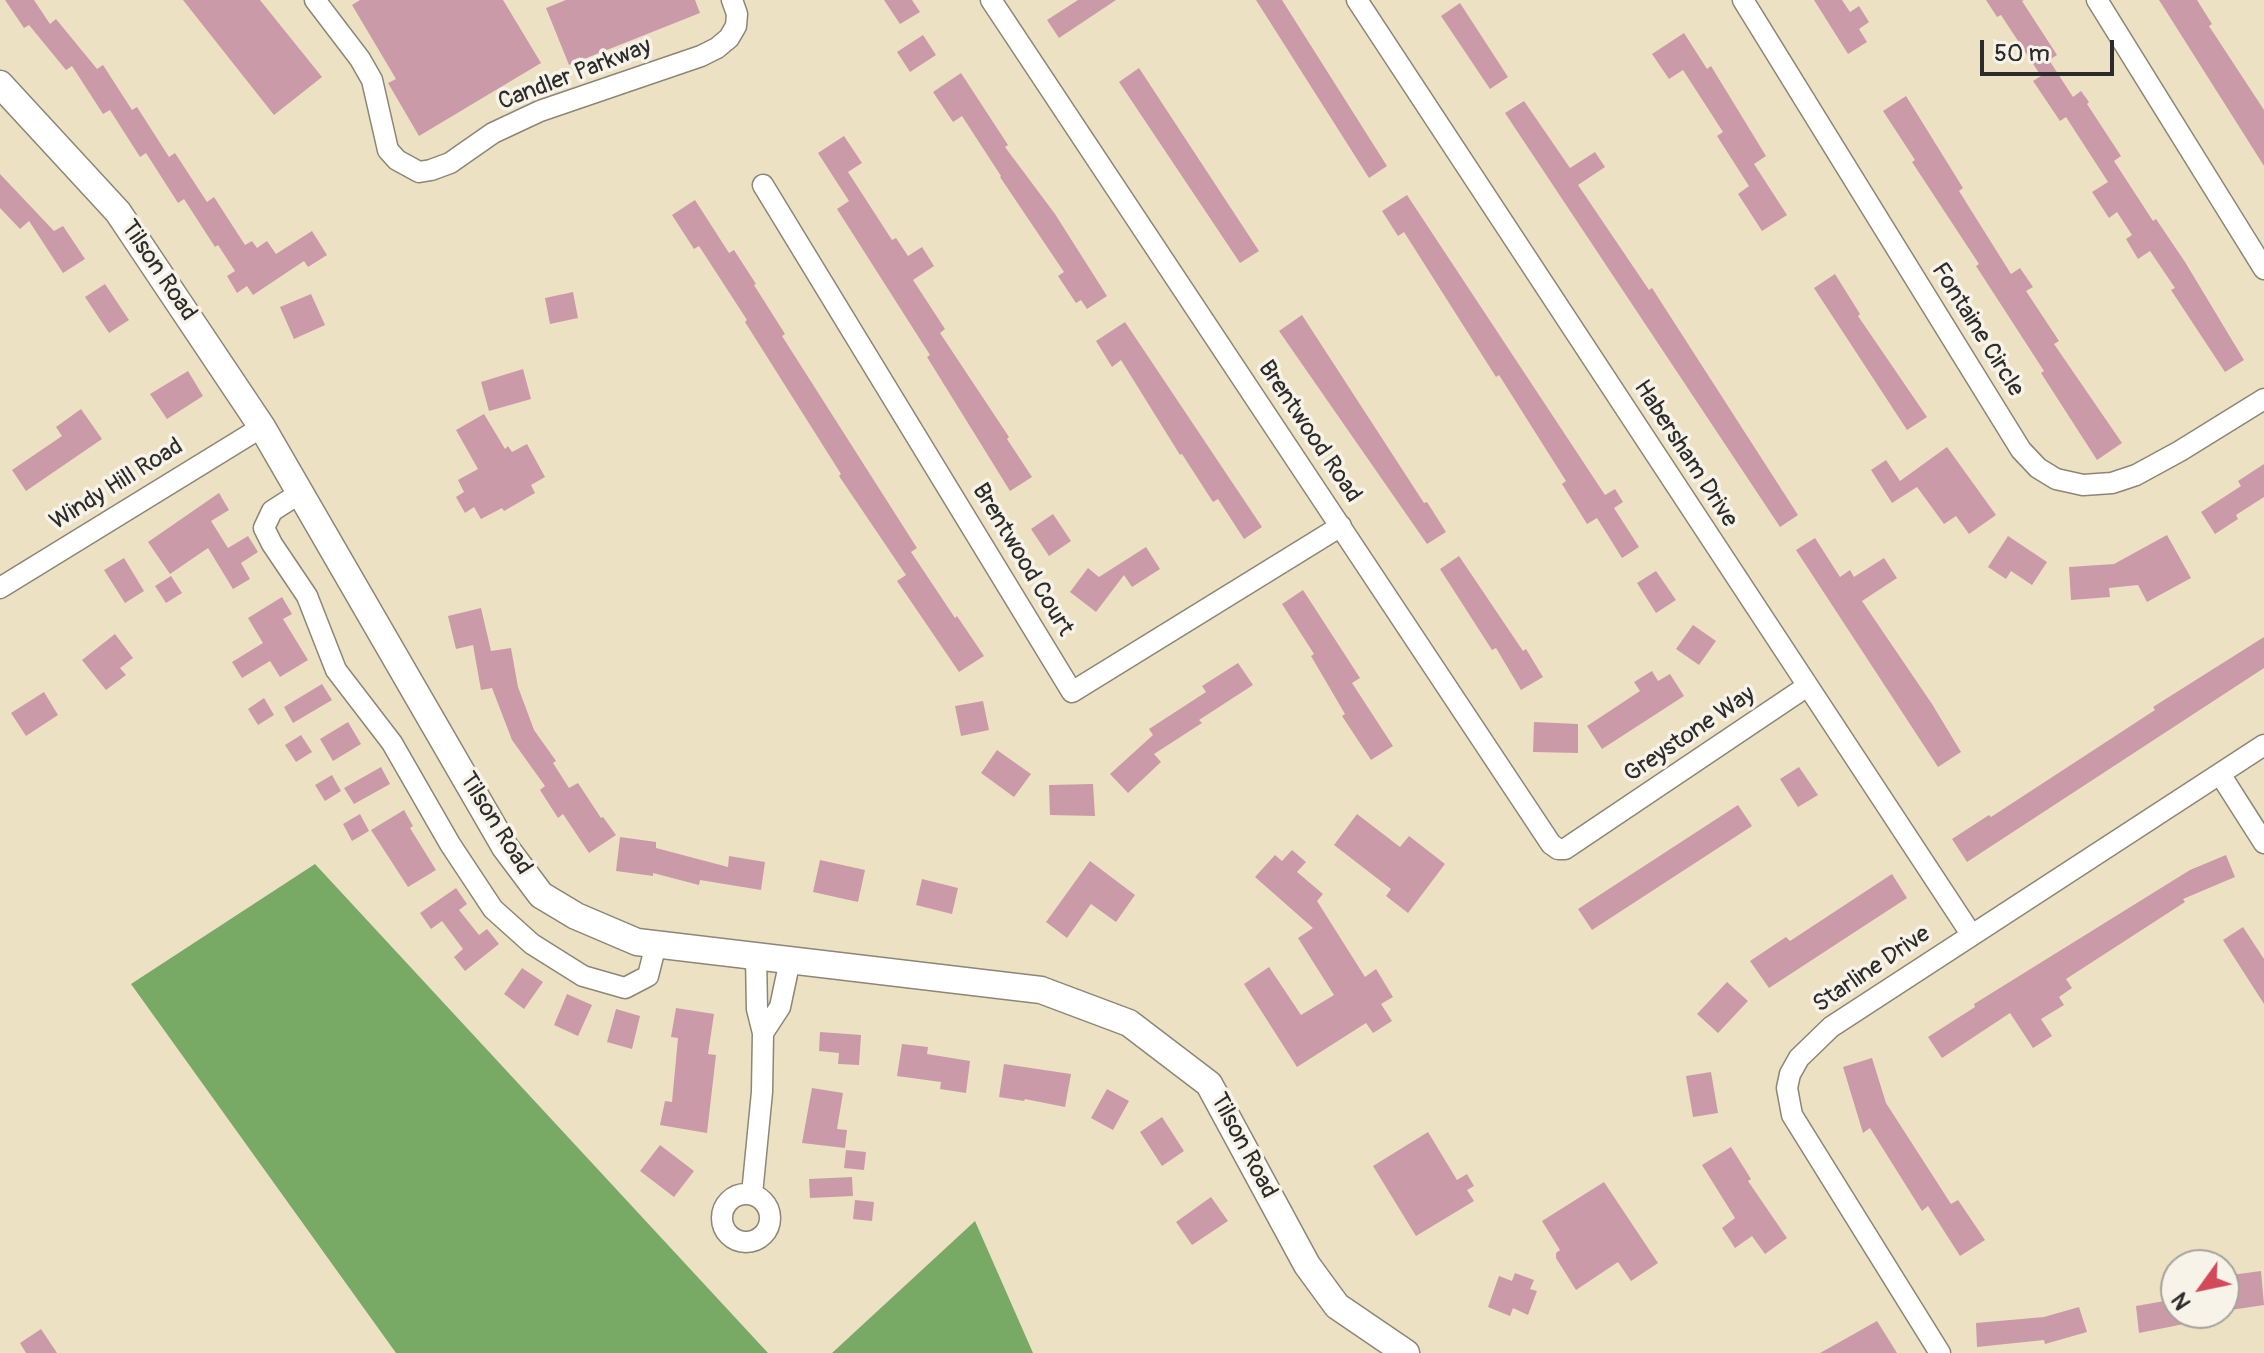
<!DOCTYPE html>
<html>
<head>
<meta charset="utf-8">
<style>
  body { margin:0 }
  #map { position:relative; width:2264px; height:1353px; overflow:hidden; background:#ede1c3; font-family:Pangolin,sans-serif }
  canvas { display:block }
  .north { position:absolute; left:2160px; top:1249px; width:80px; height:80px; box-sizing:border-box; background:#f7f3e8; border:2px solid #a5a39c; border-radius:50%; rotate:237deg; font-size:22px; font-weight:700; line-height:32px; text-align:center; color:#2b2b2b }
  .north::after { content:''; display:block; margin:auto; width:28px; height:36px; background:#d1495b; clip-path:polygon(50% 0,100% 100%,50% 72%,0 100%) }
  .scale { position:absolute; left:1980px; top:40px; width:134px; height:36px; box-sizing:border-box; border:4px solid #2b2b2b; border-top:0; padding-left:10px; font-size:24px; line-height:28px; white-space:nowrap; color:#2b2b2b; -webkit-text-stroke:6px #f7f3e8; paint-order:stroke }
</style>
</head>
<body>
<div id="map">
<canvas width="2264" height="1353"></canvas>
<div class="north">N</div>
<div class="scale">50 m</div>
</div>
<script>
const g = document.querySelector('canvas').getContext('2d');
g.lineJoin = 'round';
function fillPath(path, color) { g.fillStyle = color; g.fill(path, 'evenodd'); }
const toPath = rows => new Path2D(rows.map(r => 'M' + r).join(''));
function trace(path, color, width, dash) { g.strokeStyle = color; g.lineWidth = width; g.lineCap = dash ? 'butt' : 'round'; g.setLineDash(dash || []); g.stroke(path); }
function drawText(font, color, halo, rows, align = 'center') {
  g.font = font + ' Pangolin,sans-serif'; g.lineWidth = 7; g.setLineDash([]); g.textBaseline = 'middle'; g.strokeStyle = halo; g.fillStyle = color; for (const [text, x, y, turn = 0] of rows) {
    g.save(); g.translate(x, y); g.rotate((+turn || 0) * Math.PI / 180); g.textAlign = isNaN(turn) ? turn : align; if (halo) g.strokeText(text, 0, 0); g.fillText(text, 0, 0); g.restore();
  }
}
const forest = toPath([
  [315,864,768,1353,396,1353,131,984],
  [975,1221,1033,1353,832,1353]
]);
const building = toPath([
  [5,0,34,0,50,24,56,19,97,69,103,65,132,110,137,107,169,157,175,153,207,202,214,197,245,245,252,241,257,248,267,241,276,254,312,231,327,255,308,267,304,261,253,295,247,286,237,293,227,276,235,271,218,245,215,247,184,199,178,203,146,153,140,157,110,110,103,114,72,66,66,70,29,25,24,28],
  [183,0,260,0,322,77,274,115],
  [360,0,503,0,541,63,419,136,388,83,396,79,352,5],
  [566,0,695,0,700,13,569,65,546,8],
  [884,0,912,0,920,12,900,24],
  [1078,0,1116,0,1059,38,1047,20],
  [1256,0,1282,0,1387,166,1369,178],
  [1814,0,1842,0,1850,12,1859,6,1869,22,1859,29,1867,42,1848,54],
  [1986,0,2024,0,2022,1,2057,55,2049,60,2073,97,2081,91,2089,102,2087,104,2121,156,2114,161,2153,221,2156,219,2185,262,2244,360,2225,372,2171,290,2175,288,2150,251,2138,259,2126,239,2132,235,2117,212,2109,218,2092,192,2108,182,2066,117,2060,121,2033,81,2041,76,2001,15,1997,17],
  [2159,0,2197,0,2212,24,2209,26,2264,110,2264,166],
  [1460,3,1508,77,1490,89,1441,16],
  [1684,33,1707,69,1711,66,1766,156,1754,164,1787,215,1762,231,1738,194,1749,186,1717,136,1723,132,1683,70,1669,79,1652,54],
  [923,35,936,55,910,72,897,52],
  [1139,68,1259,251,1240,263,1119,82],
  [961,73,1008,145,1005,147,1055,214,1107,296,1087,309,1081,300,1076,303,1058,276,1064,272,1000,177,1001,176,962,116,953,122,933,92],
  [1906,96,1963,188,1959,191,2011,274,2020,268,2033,287,2026,291,2059,341,2054,344,2122,443,2097,460,2041,373,2044,371,1976,266,1979,264,1912,162,1915,160,1883,111],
  [1524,101,1570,168,1595,152,1605,167,1578,185,1649,290,1652,288,1798,515,1780,527,1505,113],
  [844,136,862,163,848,172,892,240,896,238,908,256,922,247,934,266,913,280,945,329,940,333,1009,437,1007,439,1032,477,1010,491,927,357,930,355,837,209,849,201,818,153],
  [0,174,54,231,63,226,85,259,63,273,29,221,20,229,0,208],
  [1407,195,1605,495,1615,489,1623,502,1614,508,1639,547,1622,558,1597,518,1587,524,1562,484,1566,481,1499,375,1496,377,1404,232,1398,236,1382,211],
  [695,200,729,253,734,250,756,284,754,285,785,334,782,336,917,548,911,552,955,618,957,616,984,656,959,672,897,581,906,575,839,476,841,474,745,322,747,320,699,246,694,249,672,215],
  [1835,274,1860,314,1858,316,1927,417,1907,430,1814,288],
  [105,284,129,320,109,333,85,297],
  [573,292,578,318,550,324,545,298],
  [311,294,325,325,294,339,280,307],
  [1302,315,1424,503,1427,502,1446,532,1427,544,1279,331],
  [1125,322,1262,527,1244,539,1218,499,1213,502,1182,454,1180,455,1121,360,1112,367,1096,341],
  [523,369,531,399,489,411,481,382],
  [188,371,203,396,167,419,150,394],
  [81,409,102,439,26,491,12,470,62,436,56,427],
  [484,414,505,449,508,446,512,452,527,444,545,477,531,485,535,493,504,511,502,508,481,519,474,507,465,513,456,497,464,492,458,480,478,469,456,430],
  [1947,447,1996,515,1969,534,1956,516,1944,524,1917,487,1892,503,1871,470,1886,460,1900,481],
  [2264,464,2264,497,2236,515,2238,519,2215,534,2201,512,2241,486,2238,481],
  [219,493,229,510,211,521,228,548,248,536,258,552,241,563,250,579,233,589,208,548,170,574,148,542],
  [1053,514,1071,541,1049,556,1031,529],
  [2167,535,2191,578,2147,602,2138,585,2109,588,2110,597,2071,600,2069,567,2114,564],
  [2008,536,2047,562,2032,585,2011,571,2006,579,1988,567],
  [1815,538,1840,577,1850,570,1854,577,1884,558,1897,578,1862,601,1932,704,1961,752,1938,767,1796,550],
  [1146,547,1160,569,1132,587,1124,575,1096,612,1070,592,1088,568,1099,577],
  [1459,556,1523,651,1526,649,1543,677,1521,690,1496,648,1492,650,1440,569],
  [124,558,144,591,125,603,104,570],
  [1656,571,1676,600,1656,613,1637,583],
  [171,576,182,593,166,603,155,586],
  [1303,590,1360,678,1352,683,1393,746,1371,760,1342,716,1345,714,1311,656,1314,654,1282,604],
  [282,597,292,614,283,619,308,660,280,677,270,661,242,678,232,662,263,643,248,618],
  [481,608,491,651,511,648,518,687,534,730,556,761,553,763,569,788,578,783,601,818,603,817,616,835,589,853,563,814,558,818,540,790,545,786,512,740,492,688,481,690,473,645,456,649,448,616],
  [1693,625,1716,641,1699,665,1676,649],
  [115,634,133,658,120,668,126,675,106,690,82,660],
  [2264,637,2264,668,1967,862,1952,839,1989,815,1991,817,2155,710,2153,707],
  [1238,663,1253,685,1199,720,1202,723,1154,754,1161,762,1128,793,1110,774,1153,735,1149,729,1206,692,1202,686],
  [1652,671,1658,681,1670,674,1684,696,1602,749,1587,726,1640,691,1634,682],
  [322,684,332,700,293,723,284,707],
  [44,692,58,715,26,736,11,713],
  [264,698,274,715,258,725,248,709],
  [983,701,989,730,961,736,955,706],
  [348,722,361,744,333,761,320,739],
  [1534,722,1578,724,1578,753,1533,752],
  [301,735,312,752,296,762,285,745],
  [997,750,1031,774,1014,797,981,773],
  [381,767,390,784,354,804,344,788],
  [1799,767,1818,795,1798,807,1780,779],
  [332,775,341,791,325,801,315,785],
  [1093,784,1095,816,1050,815,1049,785],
  [1738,805,1752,826,1592,930,1578,909],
  [404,810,413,826,410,828,436,870,408,887,371,830],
  [360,814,369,831,352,841,343,824],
  [1357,814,1400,847,1409,836,1445,864,1408,913,1386,896,1391,889,1334,845],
  [620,837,656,842,656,848,728,867,729,856,765,862,761,890,700,880,699,885,653,873,653,876,616,871],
  [1292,850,1306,862,1297,872,1323,894,1317,901,1365,977,1376,969,1393,997,1381,1004,1392,1021,1373,1033,1366,1023,1297,1067,1244,984,1269,967,1301,1015,1334,995,1298,938,1313,928,1255,877,1275,855,1282,861],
  [2226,855,2235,877,2183,899,2185,902,2066,979,2072,988,2059,997,2064,1005,2041,1019,2052,1036,2033,1048,2010,1013,1942,1058,1928,1037,1975,1007,1974,1004,2190,870],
  [820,860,865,870,858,902,813,892],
  [1090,861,1135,895,1116,922,1091,904,1067,938,1046,922],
  [1892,874,1907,898,1769,988,1750,961,1786,937,1790,941],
  [922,879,958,888,952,914,916,905],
  [456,888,467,904,459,910,479,935,487,929,499,944,465,971,454,957,463,949,442,921,431,929,420,913],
  [2243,927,2264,959,2264,1004,2223,940],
  [522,968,543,982,524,1009,504,994],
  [1727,982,1748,1001,1718,1033,1697,1014],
  [567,994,592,1005,578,1036,554,1025],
  [676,1008,714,1014,708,1054,716,1055,707,1133,660,1125,665,1101,672,1102,678,1038,671,1037],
  [616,1009,640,1016,632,1049,607,1042],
  [820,1032,861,1035,859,1065,838,1064,839,1053,819,1051],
  [902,1044,928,1047,927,1054,970,1061,966,1093,940,1089,941,1082,897,1076],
  [1872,1058,1886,1103,1951,1204,1958,1200,1985,1240,1960,1256,1928,1206,1922,1211,1870,1128,1863,1133,1843,1067],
  [1004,1064,1071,1074,1065,1107,1025,1099,1024,1101,999,1097],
  [1711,1072,1718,1113,1693,1117,1686,1076],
  [812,1088,843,1093,837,1129,847,1130,845,1148,802,1143],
  [1107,1089,1129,1101,1113,1130,1091,1118],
  [1162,1117,1184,1151,1162,1166,1140,1132],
  [1428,1132,1457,1180,1467,1174,1474,1186,1467,1190,1474,1201,1416,1236,1373,1166],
  [660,1145,694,1171,674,1197,640,1171],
  [1731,1147,1751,1179,1748,1181,1787,1238,1765,1254,1752,1236,1735,1248,1722,1228,1735,1218,1702,1165],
  [846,1150,866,1152,864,1170,844,1168],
  [852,1177,853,1196,810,1198,809,1179],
  [1604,1182,1658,1263,1631,1281,1618,1262,1576,1290,1556,1258,1556,1253,1560,1250,1542,1221],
  [1211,1197,1228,1221,1192,1245,1176,1222],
  [855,1200,874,1202,872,1221,853,1219],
  [2261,1271,2264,1305,2224,1311,2224,1276],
  [1515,1273,1534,1280,1530,1289,1537,1291,1528,1315,1513,1308,1510,1316,1488,1307,1499,1276,1512,1281],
  [2176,1299,2176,1313,2204,1313,2204,1320,2139,1333,2136,1306],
  [2079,1307,2087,1332,2045,1344,2044,1340,1977,1347,1976,1323,2044,1317],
  [1877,1321,1897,1353,1820,1353],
  [41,1329,57,1353,26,1353,20,1343]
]);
const minor = toPath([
  [315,0,360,59,372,80,388,150,397,160,419,172,431,170,450,163,493,133,540,111,701,56,717,48,729,38,736,26,737,14,732,0],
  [991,0,1551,844,1558,849,1565,849,1806,687],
  [1357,0,1971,934],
  [1743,0,2021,450,2038,468,2056,479,2083,485,2112,483,2136,475,2180,451,2264,399],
  [2097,0,2264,269],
  [763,185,1072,692,1341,526],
  [300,493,272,511,264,528,272,544,307,596,336,670,392,743,450,844,493,909,532,944,583,976,625,988,648,976,656,944],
  [0,588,262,427],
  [2220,774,2264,843],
  [763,1033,780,1007,790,960],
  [752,1194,762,1092,763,1033,757,1009,756,956],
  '722 1218a24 24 0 1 1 48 0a24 24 0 1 1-48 0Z',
  [1940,1353,1792,1115,1787,1088,1790,1074,1799,1058,1831,1027,2264,745]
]);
const tertiary = toPath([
  [0,84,118,212,262,427,505,847,541,895,576,916,637,942,1041,990,1129,1023,1209,1084,1307,1265,1337,1306,1406,1353]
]);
const streetNames = [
  ["Candler Parkway",575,75,-21],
  ["Tilson Road",158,271,56],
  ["Fontaine Circle",1977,330,58],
  ["Brentwood Road",1309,432,56],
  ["Habersham Drive",1685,454,57],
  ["Windy Hill Road",117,485,-32],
  ["Brentwood Court",1022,560,59],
  ["Greystone Way",1690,735,-34],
  ["Tilson Road",495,824,58],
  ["Starline Drive",1872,970,-34],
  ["Tilson Road",1243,1146,62]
];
fillPath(forest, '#79aa65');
fillPath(building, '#cb9aa8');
trace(minor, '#8c8677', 23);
trace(tertiary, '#8c8677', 29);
trace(minor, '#fff', 20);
trace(tertiary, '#fff', 26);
drawText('24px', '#2b2b2b', '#f7f3e8', streetNames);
</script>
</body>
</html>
